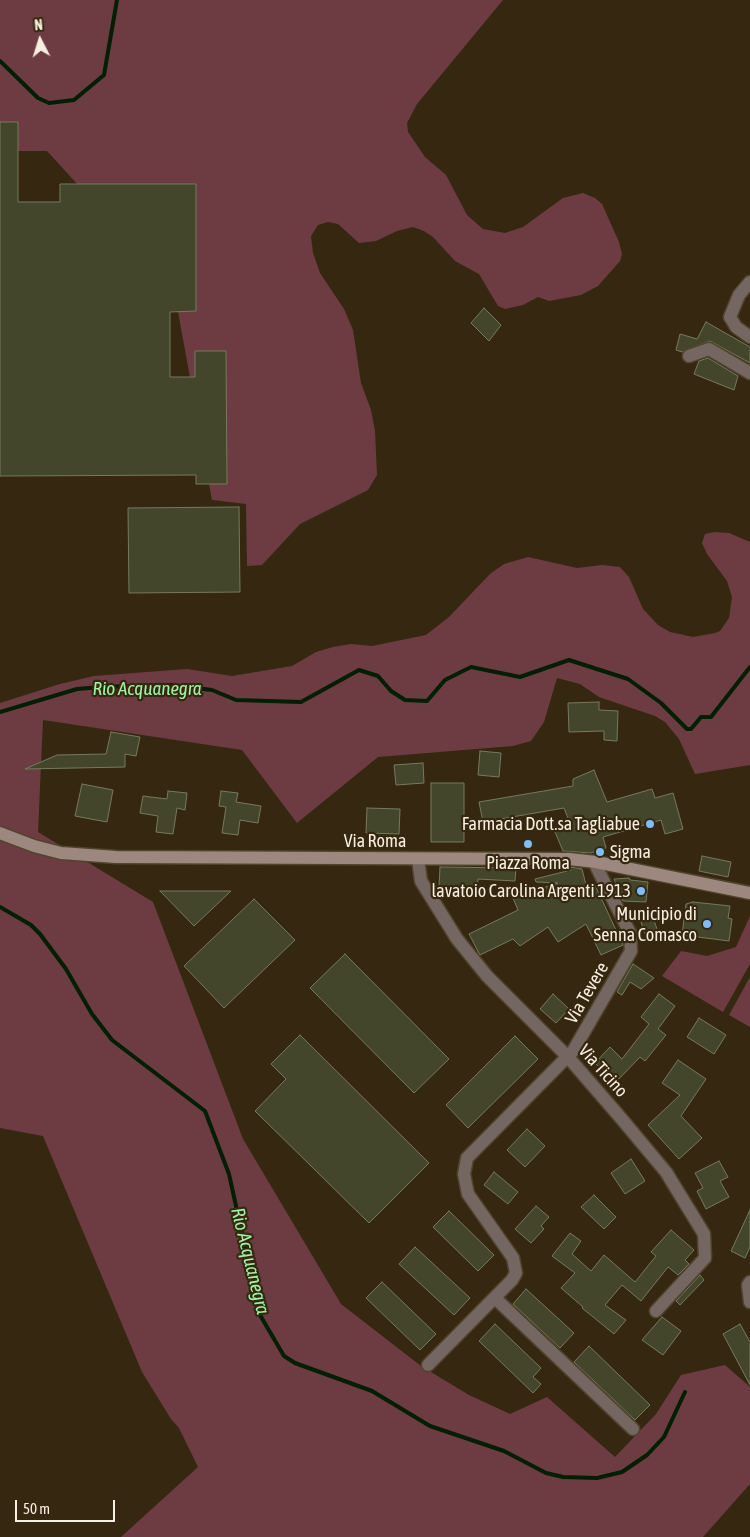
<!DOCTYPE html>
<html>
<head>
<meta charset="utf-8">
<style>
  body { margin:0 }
  #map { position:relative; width:750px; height:1537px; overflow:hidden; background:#362810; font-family:"Asap Condensed",sans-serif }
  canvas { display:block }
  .north { position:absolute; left:15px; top:15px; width:50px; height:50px; -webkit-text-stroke:4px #362810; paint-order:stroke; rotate:355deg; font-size:14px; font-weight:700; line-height:20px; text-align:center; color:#f7eee0 }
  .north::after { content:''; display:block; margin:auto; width:18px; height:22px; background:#f7eee0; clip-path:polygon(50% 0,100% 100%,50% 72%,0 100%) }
  .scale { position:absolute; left:15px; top:1500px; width:100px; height:22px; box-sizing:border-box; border:2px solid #f7eee0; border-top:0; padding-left:6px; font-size:15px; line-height:18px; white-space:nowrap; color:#f7eee0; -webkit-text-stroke:4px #362810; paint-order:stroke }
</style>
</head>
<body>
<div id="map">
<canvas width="750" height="1537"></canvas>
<div class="north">N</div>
<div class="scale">50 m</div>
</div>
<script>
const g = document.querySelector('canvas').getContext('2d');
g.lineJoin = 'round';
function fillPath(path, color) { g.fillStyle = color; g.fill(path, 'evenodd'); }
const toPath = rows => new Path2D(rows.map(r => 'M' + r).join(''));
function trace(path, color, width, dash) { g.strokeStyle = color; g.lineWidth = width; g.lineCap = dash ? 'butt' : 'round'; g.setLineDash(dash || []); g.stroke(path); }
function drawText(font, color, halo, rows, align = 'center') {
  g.font = font + ' "Asap Condensed",sans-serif'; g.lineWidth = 4.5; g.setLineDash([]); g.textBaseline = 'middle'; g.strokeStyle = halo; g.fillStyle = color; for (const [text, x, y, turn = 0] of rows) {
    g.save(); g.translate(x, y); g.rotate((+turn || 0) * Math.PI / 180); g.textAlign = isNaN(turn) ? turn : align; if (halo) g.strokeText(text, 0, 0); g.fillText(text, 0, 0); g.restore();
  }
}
const green = toPath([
  [0,0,503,0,417,104,407,123,408,132,425,157,446,175,467,215,483,229,505,233,523,227,563,198,583,193,595,198,602,204,619,242,622,254,620,261,598,286,581,295,549,301,538,297,523,305,505,309,498,306,479,274,455,261,433,237,424,231,413,227,397,231,376,241,359,243,338,224,328,222,318,225,311,236,313,253,320,273,344,309,353,330,361,383,371,410,375,431,377,475,368,490,300,524,262,565,247,566,246,504,212,500,163,228,89,197,47,151,0,151],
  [714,532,729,533,750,542,750,765,695,774,679,739,665,722,655,716,599,697,580,684,557,678,544,722,531,741,513,746,378,757,297,823,242,750,43,720,38,832,153,902,243,1139,341,1304,421,1366,469,1395,510,1414,547,1397,615,1457,656,1414,681,1375,725,1365,750,1387,750,1484,703,1537,121,1537,198,1467,179,1428,171,1419,142,1372,43,1136,0,1128,0,703,60,684,94,676,187,669,232,676,292,666,316,652,333,647,351,644,372,646,426,635,449,617,490,574,504,564,528,557,577,568,602,565,620,567,629,577,643,609,658,625,670,632,693,637,715,633,720,631,729,618,732,597,727,581,707,554,702,543,705,534],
  [750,916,750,964,723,1012,662,976,681,951,707,956,736,947],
  [750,977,750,1027,729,1015]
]);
const stream = toPath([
  [0,61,38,98,49,103,74,100,104,75,117,0],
  [0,712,77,689,101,687,171,685,212,690,236,700,301,702,359,670,378,676,391,691,405,700,427,701,445,680,471,667,520,677,569,660,628,679,661,703,687,729,691,729,701,717,711,717,750,667],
  [0,907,31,925,40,934,66,969,92,1014,112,1040,205,1111,229,1174,260,1315,284,1356,295,1363,372,1391,430,1426,504,1451,546,1473,563,1477,597,1478,622,1472,647,1455,664,1437,685,1392]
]);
const building = toPath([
  [0,122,18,122,18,202,60,202,60,184,196,184,196,311,170,312,170,377,195,377,195,351,226,351,227,484,196,484,196,475,0,476,0,122],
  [484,308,501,325,489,341,471,323,484,308],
  [706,322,750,347,750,363,710,341,682,352,676,350,680,334,697,339,706,322],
  [708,358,738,376,734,390,694,374,699,361,708,358],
  [239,507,240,592,129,593,128,508,239,507],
  [599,702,599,710,618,711,617,741,604,740,604,731,569,732,568,703,599,702],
  [111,732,140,737,136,756,125,754,125,767,25,769,57,755,106,754,111,732],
  [480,751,501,753,499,777,478,775,480,751],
  [423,763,424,783,396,785,394,765,423,763],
  [594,770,607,802,652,789,655,798,673,793,683,829,665,834,661,820,603,837,606,848,591,853,563,851,555,832,571,826,564,808,483,822,479,802,573,786,573,779,594,770],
  [431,783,464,783,464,842,431,842,431,783],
  [82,784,113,790,107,822,75,816,82,784],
  [168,791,187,793,185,810,177,808,173,834,156,832,158,816,140,813,143,796,167,799,168,791],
  [221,791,238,793,236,802,261,806,258,823,240,820,238,835,222,833,226,807,219,806,221,791],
  [367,808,400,809,399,834,366,833,367,808],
  [702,856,731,862,728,877,699,871,702,856],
  [440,867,516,868,515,881,478,879,477,890,439,888,440,867],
  [570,867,582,869,587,889,595,885,623,945,601,955,586,924,558,942,548,927,520,946,513,939,480,955,469,934,518,910,513,898,558,883,536,882,535,879,571,870,570,867],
  [629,878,630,880,648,882,646,902,623,901,614,879,629,878],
  [160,891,231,891,194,926,160,891],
  [254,899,295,940,224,1008,184,966,254,899],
  [693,902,730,906,728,918,732,919,729,941,682,935,686,904,693,902],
  [652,915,657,929,645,934,640,919,652,915],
  [345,954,449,1059,414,1093,310,988,345,954],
  [633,964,654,978,641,989,630,982,622,995,617,992,633,964],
  [553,994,569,1009,556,1023,540,1009,553,994],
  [659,994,675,1006,658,1029,666,1035,645,1061,640,1057,615,1083,595,1063,610,1047,622,1059,649,1024,641,1017,659,994],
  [699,1018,726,1035,714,1054,687,1037,699,1018],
  [300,1035,429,1163,369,1223,255,1111,286,1079,271,1064,300,1035],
  [515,1036,538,1059,468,1128,446,1105,515,1036],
  [678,1060,706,1079,681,1116,702,1138,679,1159,648,1125,680,1095,662,1083,678,1060],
  [527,1129,545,1146,525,1167,507,1150,527,1129],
  [631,1159,645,1181,625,1194,611,1173,631,1159],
  [719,1161,728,1177,720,1181,729,1197,706,1209,697,1191,703,1188,695,1173,719,1161],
  [494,1172,518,1192,508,1204,484,1185,494,1172],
  [594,1195,616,1217,604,1229,581,1207,594,1195],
  [536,1206,549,1217,541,1226,544,1229,531,1243,515,1229,536,1206],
  [750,1210,750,1247,745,1258,731,1251,750,1210],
  [449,1211,494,1255,478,1271,433,1227,449,1211],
  [671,1230,694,1250,685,1260,689,1264,678,1275,668,1267,641,1301,622,1285,605,1305,626,1320,614,1334,582,1308,583,1307,561,1288,575,1273,552,1256,570,1233,581,1241,572,1254,591,1271,604,1255,635,1282,656,1256,651,1252,671,1230],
  [415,1247,470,1298,454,1315,399,1264,415,1247],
  [700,1275,704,1280,680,1305,676,1301,700,1275],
  [382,1282,436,1334,420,1350,366,1298,382,1282],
  [526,1289,574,1333,560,1348,513,1304,526,1289],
  [662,1317,681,1331,663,1355,642,1340,662,1317],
  [495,1324,541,1368,533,1377,541,1384,533,1393,479,1341,495,1324],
  [740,1324,750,1342,750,1385,723,1334,740,1324],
  [589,1346,650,1405,635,1420,574,1362,589,1346]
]);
const street = toPath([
  [750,282,739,295,730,317,736,327,750,337],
  [689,356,709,349,750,373],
  [418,859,421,881,457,939,487,976,568,1057,620,1117,666,1172,704,1234,705,1258,656,1311],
  [750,1282,748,1285,750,1302],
  [495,1298,633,1429],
  [428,1365,512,1280,516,1273,513,1258,468,1194,464,1174,467,1158,573,1051,631,951,630,933,597,868,596,862]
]);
const secondary = toPath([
  [0,833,34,846,61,853,116,857,569,859,596,862,750,893]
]);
const markers = [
  [650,824,5,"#7fbdfa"],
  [528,844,5,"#7fbdfa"],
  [600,852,5,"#7fbdfa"],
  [641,891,5,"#7fbdfa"],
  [707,924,5,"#7fbdfa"]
];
const poiNames = [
  ["Farmacia Dott.sa Tagliabue",640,824],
  ["Sigma",610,852,"left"],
  ["Piazza Roma",528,863,"center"],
  ["lavatoio Carolina Argenti 1913",631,891],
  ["Municipio di",697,914],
  ["Senna Comasco",697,935]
];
const streetNames = [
  ["Via Roma",375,841],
  ["Via Tevere",587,993,-60],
  ["Via Ticino",603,1071,48]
];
const waterNames = [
  ["Rio Acquanegra",147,689],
  ["Rio Acquanegra",250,1261,76]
];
fillPath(green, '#6d3c42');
trace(stream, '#001f04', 4);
fillPath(building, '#43462b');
trace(building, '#767a5d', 1);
trace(street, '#51442d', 15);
trace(secondary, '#51442d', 15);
trace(street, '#746661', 12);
trace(secondary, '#9d887f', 12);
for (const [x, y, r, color] of markers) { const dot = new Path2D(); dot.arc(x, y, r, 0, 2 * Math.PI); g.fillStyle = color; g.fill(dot); trace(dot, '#362810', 2); }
drawText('18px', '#f7eee0', '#362810', poiNames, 'right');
drawText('18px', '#f7eee0', '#362810', streetNames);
drawText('italic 19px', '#9cf5a7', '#362810', waterNames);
</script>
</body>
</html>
